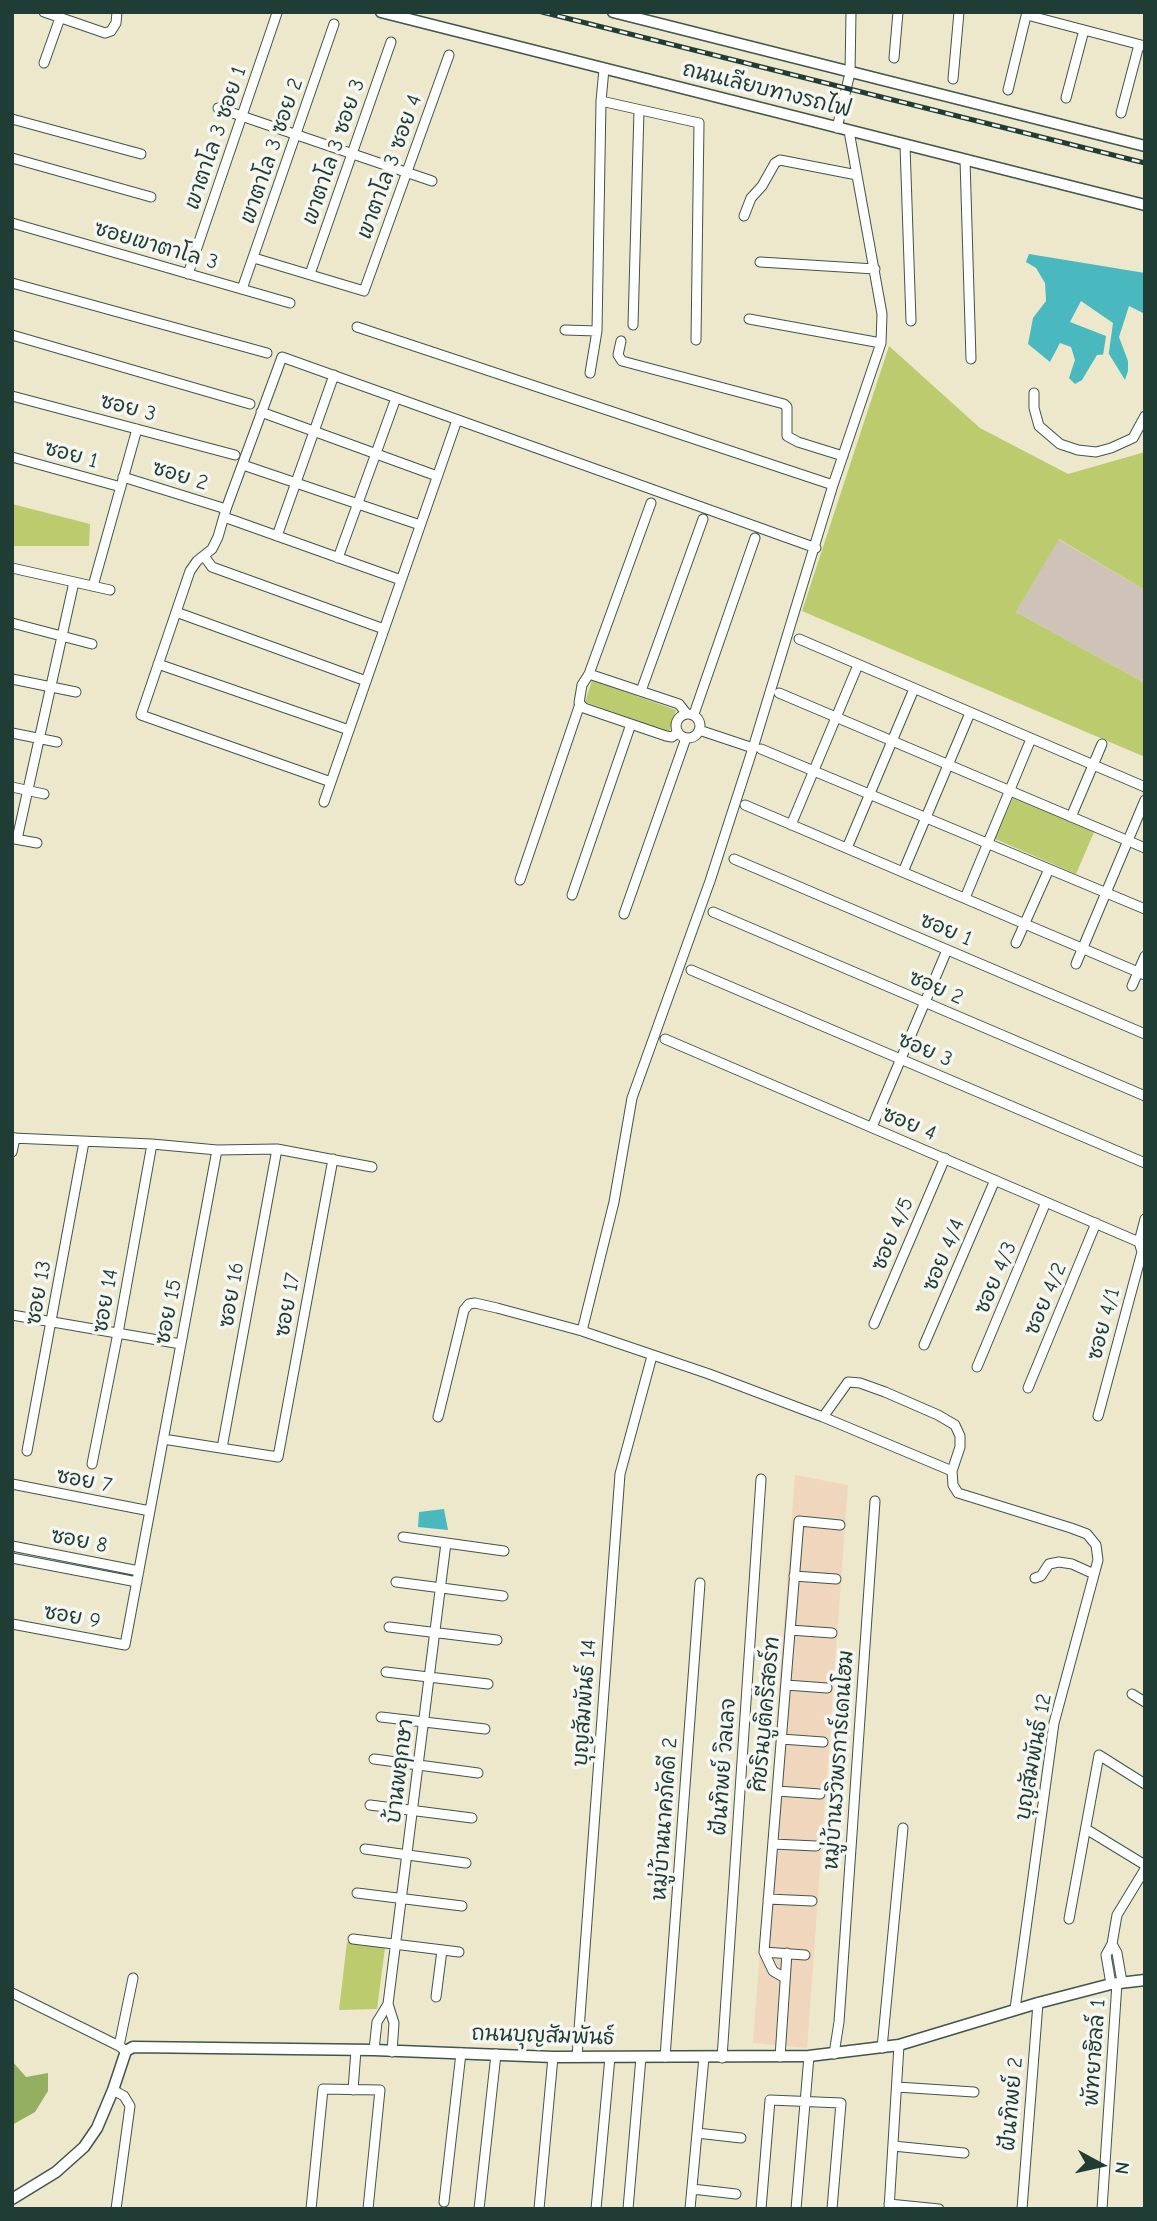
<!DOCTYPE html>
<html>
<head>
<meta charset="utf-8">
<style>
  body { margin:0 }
  #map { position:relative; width:1157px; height:2221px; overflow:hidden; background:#ede7cc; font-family:"Comic Neue",sans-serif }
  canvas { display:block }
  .frame { position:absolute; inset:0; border:14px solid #1f3d34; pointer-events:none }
  .north { position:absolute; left:1066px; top:2130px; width:70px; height:70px; -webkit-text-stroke:5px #f6f6f2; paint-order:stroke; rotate:98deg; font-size:19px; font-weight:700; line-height:28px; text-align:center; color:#1f3d34 }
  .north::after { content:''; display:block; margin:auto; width:24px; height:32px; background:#1f3d34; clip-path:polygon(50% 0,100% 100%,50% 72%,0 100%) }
</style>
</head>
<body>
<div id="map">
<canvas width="1157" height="2221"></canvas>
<div class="frame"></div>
<div class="north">N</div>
</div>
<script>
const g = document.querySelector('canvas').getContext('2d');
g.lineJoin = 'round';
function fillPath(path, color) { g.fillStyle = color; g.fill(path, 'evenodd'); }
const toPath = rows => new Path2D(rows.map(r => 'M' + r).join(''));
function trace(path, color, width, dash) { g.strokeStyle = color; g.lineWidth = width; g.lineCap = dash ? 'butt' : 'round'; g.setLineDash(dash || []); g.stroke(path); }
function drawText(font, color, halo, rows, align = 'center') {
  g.font = font + ' "Comic Neue","Playpen Sans Thai",sans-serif'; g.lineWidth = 7; g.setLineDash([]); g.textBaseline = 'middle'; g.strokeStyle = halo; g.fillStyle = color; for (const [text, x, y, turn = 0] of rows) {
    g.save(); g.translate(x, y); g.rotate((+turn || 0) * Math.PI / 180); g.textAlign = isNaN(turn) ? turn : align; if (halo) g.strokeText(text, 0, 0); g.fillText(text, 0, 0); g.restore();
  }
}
const built = toPath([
  [795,1475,848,1485,807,2048,753,2043]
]);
const industrial = toPath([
  [1058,539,1145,590,1145,683,1016,612]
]);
const green = toPath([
  [889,346,980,428,1068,474,1145,452,1145,590,1059,539,1016,612,1145,683,1145,757,802,611],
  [12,504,90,524,89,546,12,546],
  [592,680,676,710,669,732,585,702],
  [1014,795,1095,830,1076,874,995,839],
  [347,1942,385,1948,377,2009,339,2010]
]);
const forest = toPath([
  [12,2061,26,2077,48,2073,48,2091,35,2112,12,2125]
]);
const water = toPath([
  [1029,254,1145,273,1145,314,1129,306,1119,337,1128,361,1128,371,1125,380,1109,354,1097,355,1082,380,1075,384,1069,378,1075,360,1071,347,1060,343,1050,362,1028,344,1033,318,1046,301,1045,283,1036,268,1026,262],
  [444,1509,448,1530,418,1527,419,1512]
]);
const pier = toPath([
  [1081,301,1113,323,1108,359,1103,356,1106,336,1070,322]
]);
const minor = toPath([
  [44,12,105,33,111,31,116,23,117,12],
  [1027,15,1145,46],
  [894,58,898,12],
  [44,63,60,18],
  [953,79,959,12],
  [1008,90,1027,12],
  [1066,98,1084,30],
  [601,101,699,123,696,340],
  [218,108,432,181],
  [1121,113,1139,45],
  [12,119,141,154],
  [837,128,850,73,851,12],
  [849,131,882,314,881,343,833,485,753,748,710,881,632,1098,614,1202,582,1331,709,1374,823,1417,952,1471,953,1485,958,1493,1071,1528,1087,1534,1096,1545,1098,1560,1054,1723,1015,2009],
  [905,145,911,321],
  [12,158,151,197],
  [965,160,971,359],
  [744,216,751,198,762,186,775,163,780,160,857,175],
  [12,223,290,303],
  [254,258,364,291,449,55],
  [760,262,875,269],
  [188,274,277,13],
  [310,274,391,42],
  [12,283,267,353],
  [242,289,334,24],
  [749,319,881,343],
  [633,325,639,110],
  [357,327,833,485],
  [565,330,597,331,601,101,604,69],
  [12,335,250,404],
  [621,341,618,355,622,361,784,404,787,407,787,436,798,442,843,456],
  [590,373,597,331],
  [1034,393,1034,408,1039,426,1060,444,1078,450,1096,452,1111,448,1133,438,1145,416],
  [12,396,235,455],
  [261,412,437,476],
  [12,457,121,487],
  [243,465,420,525],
  [123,477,226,509],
  [651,503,589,674,582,685,579,703,584,708,666,736,672,737,678,732],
  [224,517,401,580],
  [277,536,334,375],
  [204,556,212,567,384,629],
  [338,558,396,398],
  [12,568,110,590],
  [93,586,137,429],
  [176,612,366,681],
  [12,623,92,644],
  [799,639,1145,787],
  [158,664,349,730],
  [589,674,679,704,686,713],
  [12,679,76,692],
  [641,691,703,519],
  [779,693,1145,848],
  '676 726a12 12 0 1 1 24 0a12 12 0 1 1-24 0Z',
  [694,714,755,538],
  [699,730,753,748],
  [12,733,57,742],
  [761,749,1145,909],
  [331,782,141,715,190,571,197,561,212,549,218,537,226,509,282,357,816,548],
  [12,787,44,794],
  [324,802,457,420],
  [745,805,1145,975],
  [1071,817,1102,744],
  [791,825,858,665],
  [15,839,37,843],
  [17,839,74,582],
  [847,848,914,689],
  [734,859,1145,1034],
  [903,872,970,713],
  [520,880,580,704],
  [572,895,631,724],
  [965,898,1031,739],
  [713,912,1145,1096],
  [624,914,686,738],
  [1016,943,1049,869],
  [1076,964,1145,800],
  [691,970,1145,1163],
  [1132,986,1145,956],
  [665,1039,1139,1242],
  [872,1127,947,950],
  [12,1138,152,1144,217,1150,277,1149,372,1167],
  [12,1152,15,1138],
  [1139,1242,1145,1219],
  [12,1315,181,1344],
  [874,1324,945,1158],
  [924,1345,995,1180],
  [977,1367,1046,1202],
  [1028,1388,1096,1223],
  [1098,1416,1142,1252,1139,1242],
  [438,1417,460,1327,464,1310,469,1304,475,1303,497,1308,582,1331],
  [823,1417,848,1382,860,1383,885,1392,938,1415,955,1425,960,1436,960,1447,952,1471],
  [163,1439,278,1457,333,1159],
  [222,1448,277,1149],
  [27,1451,84,1142],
  [92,1464,118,1333,152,1144],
  [12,1484,150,1511],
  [403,1537,504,1551],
  [12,1546,139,1571],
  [12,1558,137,1582],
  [794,1576,836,1579],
  [1035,1578,1041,1576,1049,1564,1059,1562,1072,1564,1094,1574],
  [396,1582,503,1596],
  [12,1624,125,1645,217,1150],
  [389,1627,497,1640],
  [790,1630,832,1633],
  [386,1672,488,1684],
  [786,1685,827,1688],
  [1132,1694,1145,1702],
  [381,1717,485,1729],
  [781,1739,823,1742],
  [374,1759,478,1773],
  [777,1791,820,1794],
  [370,1805,472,1818],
  [1086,1829,1145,1865],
  [773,1844,816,1846],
  [365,1849,466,1863],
  [357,1893,462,1906],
  [768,1899,812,1901],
  [1069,1919,1099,1755,1145,1784],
  [353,1939,459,1952],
  [1112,1944,1117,1915,1145,1869],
  [764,1952,805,1955],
  [785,1978,773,1971,764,1952,799,1521,840,1525],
  [1111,1984,1106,1955,1112,1944,1117,1953,1122,1982],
  [12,1993,119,2046,126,2051],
  [436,1997,442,1950],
  [119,2046,133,1978],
  [882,2048,903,1828],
  [374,2050,377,2022,388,2004],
  [392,2052,394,2023,388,2004,446,1543],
  [834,2054,839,2022,875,1501],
  [577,2057,620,1474,652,1356],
  [665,2057,700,1583],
  [780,2057,787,1953],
  [722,2058,761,1479],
  [897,2087,974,2092],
  [113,2090,124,2096,130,2106,116,2209],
  [353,2090,356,2050],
  [697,2133,741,2138],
  [893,2146,964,2153],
  [692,2189,736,2194],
  [444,2202,461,2053],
  [889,2204,939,2209],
  [311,2209,323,2089,380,2090,368,2209],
  [479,2209,496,2054],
  [539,2209,553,2057],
  [596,2209,610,2057],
  [628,2209,641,2057],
  [690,2209,704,2057],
  [761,2209,770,2100,841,2103,832,2209],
  [796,2209,809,2056],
  [889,2209,899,2045],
  [1022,2209,1038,2003],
  [1102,2209,1117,1983]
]);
const tertiary = toPath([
  [381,12,1145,205],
  [613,12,1145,146],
  [12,2199,56,2172,84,2147,97,2128,113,2090,126,2051,133,2047,374,2050,553,2057,809,2056,899,2045,1038,2003,1111,1984,1145,1980]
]);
const rail = toPath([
  [542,12,1145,163]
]);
const streetNames = [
  ["ถนนเลียบทางรถไฟ",767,90,14],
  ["เขาตาโล 3 ซอย 1",216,138,-71],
  ["เขาตาโล 3 ซอย 2",272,151,-71],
  ["เขาตาโล 3 ซอย 3",334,152,-71],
  ["เขาตาโล 3 ซอย 4",390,167,-70],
  ["ซอยเขาตาโล 3",156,246,16],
  ["ซอย 3",128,408,15],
  ["ซอย 1",71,455,15],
  ["ซอย 2",180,476,17],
  ["ซอย 1",946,930,23],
  ["ซอย 2",936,988,23],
  ["ซอย 3",925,1050,23],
  ["ซอย 4",909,1124,23],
  ["ซอย 4/5",893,1234,-67],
  ["ซอย 4/4",944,1255,-67],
  ["ซอย 4/3",996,1278,-67],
  ["ซอย 13",39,1293,-80],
  ["ซอย 16",232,1295,-80],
  ["ซอย 4/2",1046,1299,-67],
  ["ซอย 14",106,1301,-80],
  ["ซอย 17",288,1305,-80],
  ["ซอย 15",169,1312,-79],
  ["ซอย 4/1",1104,1324,-75],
  ["ซอย 7",84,1481,11],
  ["ซอย 8",79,1541,11],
  ["ซอย 9",72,1617,10],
  ["บุญสัมพันธ์ 14",585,1703,-86],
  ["ศิขรินบูติครีสอร์ท",766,1714,-85],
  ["บุญสัมพันธ์ 12",1034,1757,-80],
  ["หมู่บ้านรวิพรการ์เดนโฮม",839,1760,-86],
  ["ฝันทิพย์ วิลเลจ",724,1767,-86],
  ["บ้านพฤกษา",400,1771,-83],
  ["หมู่บ้านนาคภัคดี 2",665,1819,-86],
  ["ถนนบุญสัมพันธ์",543,2036,2],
  ["พัทยาฮิลล์ 1",1095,2053,-86],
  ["ฝันทิพย์ 2",1012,2104,-85]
];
fillPath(built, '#f0d6bc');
fillPath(industrial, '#cec2b9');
fillPath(green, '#bbcb6e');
fillPath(forest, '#94af61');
fillPath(water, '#4ab9bf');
fillPath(pier, '#ede7cc');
trace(minor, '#3e564b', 11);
trace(tertiary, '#3e564b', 13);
trace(minor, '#fff', 9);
trace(tertiary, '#fff', 10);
trace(rail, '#1f3d34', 5);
trace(rail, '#f6f6f2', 2.5, [8]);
drawText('21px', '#1f3d34', '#f6f6f2', streetNames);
</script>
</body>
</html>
